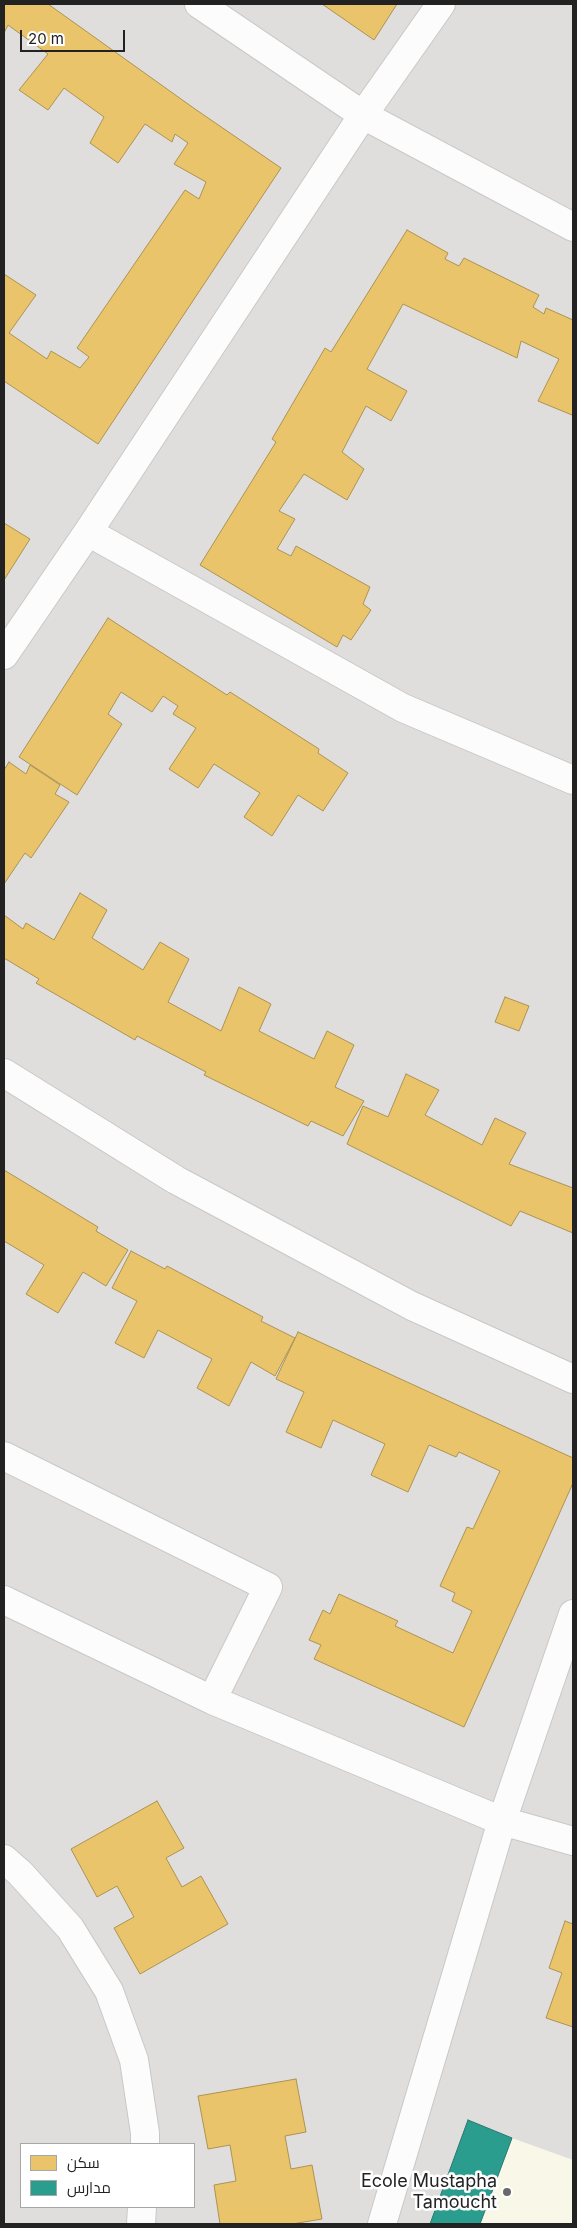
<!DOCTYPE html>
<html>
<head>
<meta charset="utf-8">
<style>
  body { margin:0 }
  #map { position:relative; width:577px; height:2228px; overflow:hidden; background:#f0eeeb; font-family:Inter,Cairo,sans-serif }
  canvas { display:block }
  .frame { position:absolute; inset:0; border:5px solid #222; pointer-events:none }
  .legend { position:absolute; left:20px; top:2143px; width:175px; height:65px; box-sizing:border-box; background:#fff; border:1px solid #a7a7a7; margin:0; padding:6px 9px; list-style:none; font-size:15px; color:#222 }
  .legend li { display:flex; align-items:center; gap:10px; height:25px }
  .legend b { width:25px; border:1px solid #a7a7a7 }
  .scale { position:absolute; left:20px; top:30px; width:105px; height:22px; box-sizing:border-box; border:2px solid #222; border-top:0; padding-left:6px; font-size:15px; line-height:18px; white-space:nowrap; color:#222; -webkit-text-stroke:4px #fff; paint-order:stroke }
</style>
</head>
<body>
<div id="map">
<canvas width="577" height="2228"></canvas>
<div class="frame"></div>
<ul class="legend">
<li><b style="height:14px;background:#e9c46a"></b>سكن</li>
<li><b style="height:14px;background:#2a9d8f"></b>مدارس</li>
</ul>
<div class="scale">20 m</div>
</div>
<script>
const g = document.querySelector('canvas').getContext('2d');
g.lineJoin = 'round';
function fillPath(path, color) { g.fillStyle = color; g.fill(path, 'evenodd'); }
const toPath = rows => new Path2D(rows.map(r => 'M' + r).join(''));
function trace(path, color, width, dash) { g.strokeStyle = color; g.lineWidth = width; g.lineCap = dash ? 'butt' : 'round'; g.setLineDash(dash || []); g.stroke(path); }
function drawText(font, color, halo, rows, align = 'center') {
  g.font = font + ' Inter,sans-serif'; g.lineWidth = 5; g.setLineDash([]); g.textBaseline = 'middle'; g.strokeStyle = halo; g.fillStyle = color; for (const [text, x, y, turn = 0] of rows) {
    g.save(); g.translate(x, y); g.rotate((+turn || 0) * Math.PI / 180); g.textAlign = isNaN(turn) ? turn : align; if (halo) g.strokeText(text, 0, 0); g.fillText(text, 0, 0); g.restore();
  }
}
const residential = toPath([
  [4,4,573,4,573,2224,4,2224],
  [21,2144,194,2144,194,2207,21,2207]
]);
const education = toPath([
  [468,2120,512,2138,573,2160,573,2224,430,2224]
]);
const homes = toPath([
  [4,4,48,4,195,109,281,168,98,444,4,381,4,274,36,295,9,333,47,359,51,351,80,368,89,357,77,348,185,190,199,199,206,182,174,164,188,143,175,134,172,142,145,124,118,163,90,143,104,117,64,88,48,110,19,90,48,54,8,25,4,33,4,4],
  [322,4,397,4,374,40,322,4],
  [407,230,448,253,445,259,459,266,464,258,539,295,533,307,544,314,546,308,573,320,573,412,572,415,538,401,559,359,521,341,517,358,403,304,367,369,407,391,391,421,366,406,342,452,364,469,347,500,304,474,279,511,295,519,277,549,291,556,296,546,370,587,363,604,371,610,351,640,343,635,337,647,200,565,276,442,272,439,325,348,331,352,407,230],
  [4,523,30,539,4,580,4,523],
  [108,618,227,695,230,692,319,749,318,753,348,773,323,811,298,795,272,836,244,817,260,793,214,764,198,788,169,769,196,728,173,714,178,706,163,696,152,712,121,692,108,714,122,724,77,795,19,757,108,618],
  [9,762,26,774,30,765,60,785,55,794,69,802,31,858,25,853,4,884,4,770,9,762],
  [80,893,107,910,92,938,143,970,160,942,189,959,168,1002,221,1031,239,987,271,1004,259,1031,314,1059,327,1031,354,1045,335,1087,364,1101,343,1136,311,1121,308,1126,204,1075,206,1072,137,1036,135,1040,36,983,39,979,4,958,4,915,23,929,26,923,54,940,80,893],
  [505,997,529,1006,519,1031,495,1022,505,997],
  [406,1074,439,1090,425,1115,482,1145,495,1118,526,1133,509,1164,573,1188,573,1233,520,1211,511,1226,347,1144,363,1106,388,1117,406,1074],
  [4,1170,98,1227,96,1231,128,1250,106,1286,83,1272,58,1313,26,1294,44,1265,4,1241,4,1170],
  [131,1251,165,1269,167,1266,263,1317,261,1321,295,1338,275,1376,251,1362,229,1406,197,1388,212,1359,158,1330,144,1358,115,1343,137,1301,112,1288,131,1251],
  [298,1332,573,1458,573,1483,464,1727,314,1659,321,1645,309,1640,323,1610,330,1614,339,1594,398,1621,395,1626,453,1653,472,1611,452,1601,455,1593,440,1586,467,1527,473,1529,500,1471,459,1452,456,1457,429,1445,408,1492,371,1475,385,1444,333,1420,321,1448,286,1432,304,1392,276,1379,298,1332],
  [157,1801,184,1848,166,1858,182,1887,201,1876,228,1924,140,1974,114,1928,134,1917,117,1886,97,1897,71,1849,157,1801],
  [565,1921,573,1924,573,2027,546,2018,562,1973,549,1968,565,1921],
  [296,2079,306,2132,285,2136,291,2169,312,2165,322,2219,292,2224,220,2224,214,2185,236,2181,230,2145,208,2149,198,2096,296,2079]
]);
const schools = toPath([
  [468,2120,512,2138,480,2224,430,2224,468,2120]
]);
const minor = toPath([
  [199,4,363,115,573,227],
  [88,532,403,708,573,780],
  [4,655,88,532,363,115,441,4],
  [4,1073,176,1180,412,1306,573,1379],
  [4,1456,268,1587,212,1700],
  [4,1600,212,1700,502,1821,573,1841],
  [4,1859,20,1873,70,1928,109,1991,134,2060,145,2133,145,2144],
  [141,2224,142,2207],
  [382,2224,502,1821,573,1614]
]);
const markers = [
  [507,2192,5,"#6a6968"]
];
const poiNames = [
  ["Ecole Mustapha",497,2182],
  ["Tamoucht",497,2203]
];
fillPath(residential, '#dfdedc');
fillPath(education, '#f8f7e8');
fillPath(homes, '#e9c46a');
trace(homes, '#ad9354', 1);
fillPath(schools, '#2a9d8f');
trace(schools, '#28786e', 1);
trace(minor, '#c9c8c7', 30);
trace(minor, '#fdfcfc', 28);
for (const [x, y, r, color] of markers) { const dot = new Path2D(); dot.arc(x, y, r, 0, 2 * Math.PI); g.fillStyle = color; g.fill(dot); trace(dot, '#fff', 2); }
drawText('18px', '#222', '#fff', poiNames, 'right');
</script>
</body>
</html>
